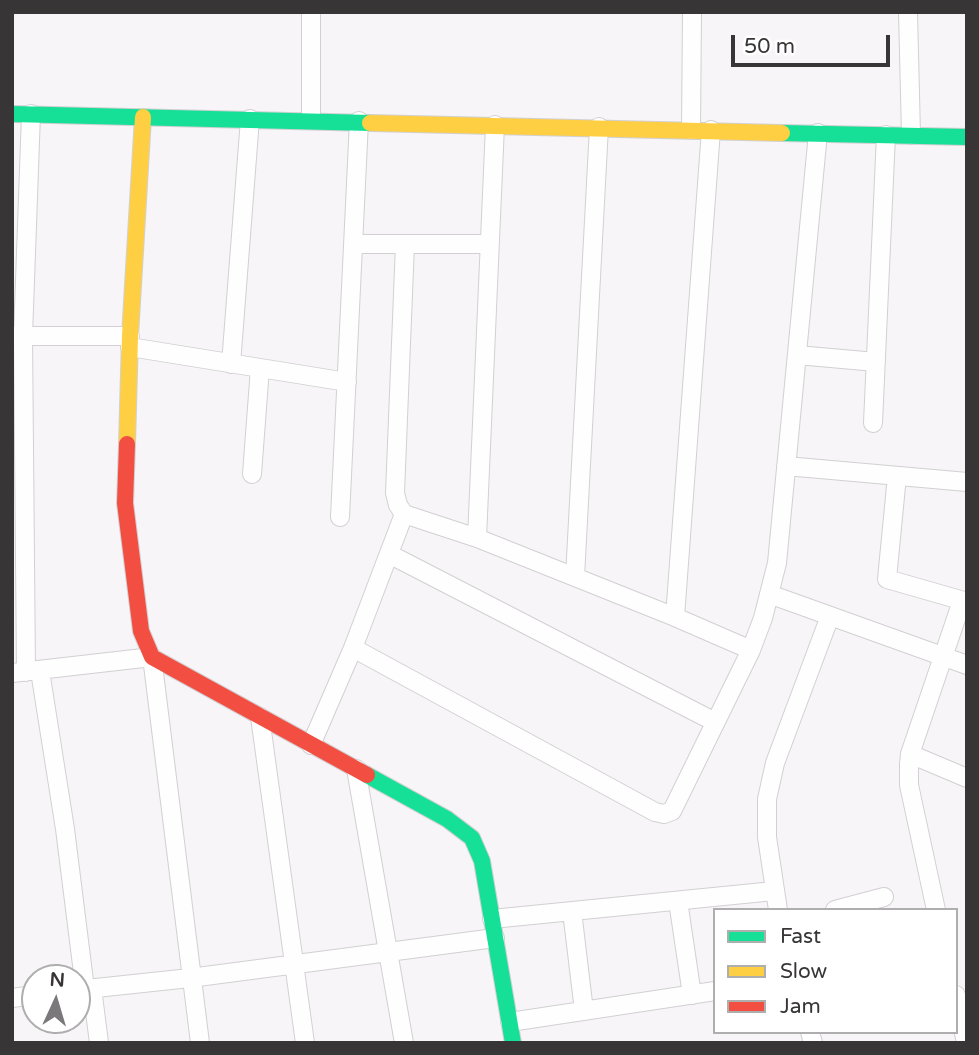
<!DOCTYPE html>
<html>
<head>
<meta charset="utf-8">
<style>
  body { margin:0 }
  #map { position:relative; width:979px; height:1055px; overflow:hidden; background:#f7f5f7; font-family:"Varela Round",sans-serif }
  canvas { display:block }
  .frame { position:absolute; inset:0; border:14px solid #373536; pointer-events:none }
  .legend { position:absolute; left:713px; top:908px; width:245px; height:126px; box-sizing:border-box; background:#fff; border:2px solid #afaeaf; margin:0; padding:9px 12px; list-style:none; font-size:21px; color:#373536 }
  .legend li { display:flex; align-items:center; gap:14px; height:35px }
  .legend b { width:35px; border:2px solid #afaeaf }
  .north { position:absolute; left:21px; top:964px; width:70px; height:70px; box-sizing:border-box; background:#fff; border:2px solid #afaeaf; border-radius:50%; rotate:4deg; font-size:19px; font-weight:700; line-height:28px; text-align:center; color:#373536 }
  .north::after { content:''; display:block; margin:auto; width:24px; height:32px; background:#7a787a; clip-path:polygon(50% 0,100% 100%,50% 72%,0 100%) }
  .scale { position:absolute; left:731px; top:35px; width:159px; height:32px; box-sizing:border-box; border:4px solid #373536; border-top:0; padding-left:9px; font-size:21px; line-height:24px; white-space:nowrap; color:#373536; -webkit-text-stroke:5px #fff; paint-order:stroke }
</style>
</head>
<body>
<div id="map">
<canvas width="979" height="1055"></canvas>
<div class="frame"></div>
<ul class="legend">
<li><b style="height:9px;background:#16e098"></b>Fast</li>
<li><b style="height:9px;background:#ffcf43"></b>Slow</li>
<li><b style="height:9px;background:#f24e42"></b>Jam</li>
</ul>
<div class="north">N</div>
<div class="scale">50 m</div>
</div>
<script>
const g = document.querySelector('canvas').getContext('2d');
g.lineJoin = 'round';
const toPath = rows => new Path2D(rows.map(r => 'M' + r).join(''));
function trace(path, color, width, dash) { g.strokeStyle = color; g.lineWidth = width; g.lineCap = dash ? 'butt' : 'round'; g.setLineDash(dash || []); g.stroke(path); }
const street = toPath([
  [908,12,911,135],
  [311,120,311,12],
  [691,130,692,12],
  [354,244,489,244],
  [405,244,395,493,398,505,404,514,477,538,675,617,751,650],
  [12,336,130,336],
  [130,347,347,382],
  [797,355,876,362],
  [231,364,250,119],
  [873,423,886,135],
  [786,466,967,482],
  [252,474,260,368],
  [897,476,887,579,964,601],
  [340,517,359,121],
  [477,538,495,125],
  [389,554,715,722],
  [575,577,599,127],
  [769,594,967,665],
  [675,617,711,130],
  [353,648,655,812,664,814,672,811,751,650,763,618,777,563,818,133],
  [40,671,65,829,85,989],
  [26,672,23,336,31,114],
  [12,673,152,657,200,1043],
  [260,717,305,1043],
  [311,745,353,648,404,514],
  [910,754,967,778],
  [356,769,404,1043],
  [678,901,692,995],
  [778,910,767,837,767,799,775,763,830,616],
  [835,910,884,897],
  [936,910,909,785,909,764,910,754,961,604,967,601],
  [572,911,584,1011],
  [492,919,774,891],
  [92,988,99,1043],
  [77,990,190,978,495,938],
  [956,995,966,1043],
  [12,998,35,995],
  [510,1022,715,991],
  [810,1032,813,1043]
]);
const fast = toPath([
  [12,114,370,123],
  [782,133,967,137],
  [367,775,447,819,472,838,482,861,513,1043]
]);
const slow = toPath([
  [370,123,782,133],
  [127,444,130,336,143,117]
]);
const jam = toPath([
  [127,444,125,503,141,631,152,657,367,775]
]);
trace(street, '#d2d0d2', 20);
trace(fast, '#d2d0d2', 18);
trace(slow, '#d2d0d2', 18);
trace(jam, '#d2d0d2', 18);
trace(street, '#fefefe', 18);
trace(fast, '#16e098', 16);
trace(slow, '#ffcf43', 16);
trace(jam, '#f24e42', 16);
</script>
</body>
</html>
